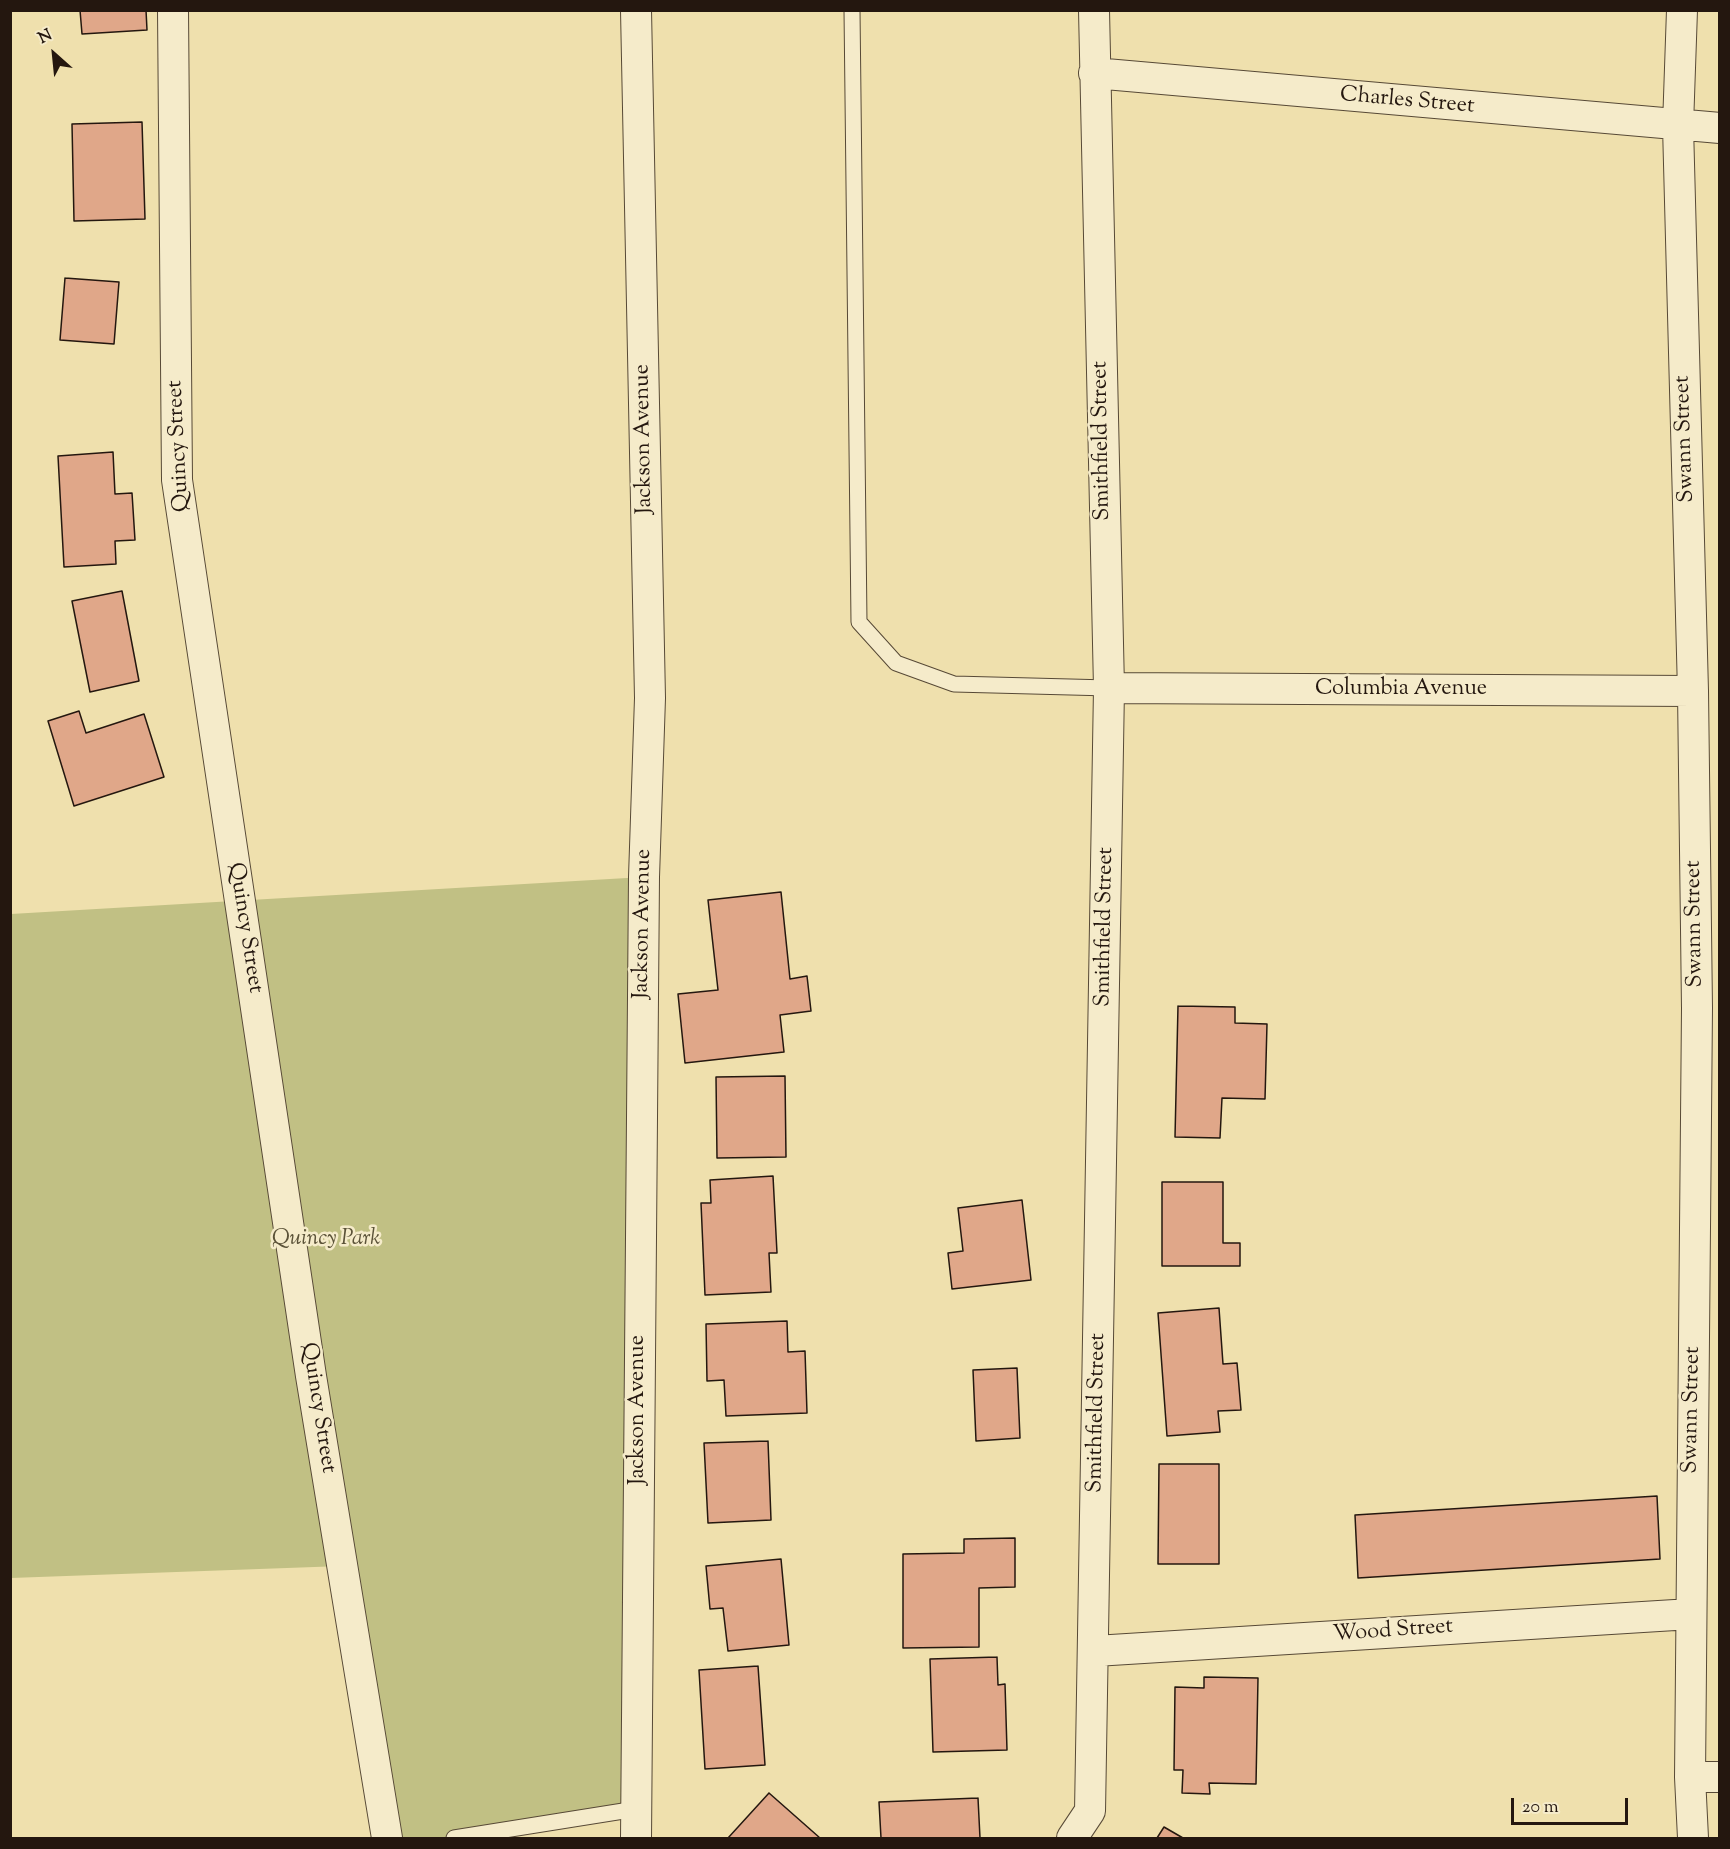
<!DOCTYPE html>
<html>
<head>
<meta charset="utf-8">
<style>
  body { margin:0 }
  #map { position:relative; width:1730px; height:1849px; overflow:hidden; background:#efe0ad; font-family:"Sorts Mill Goudy",serif }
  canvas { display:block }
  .frame { position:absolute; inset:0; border:12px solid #24170f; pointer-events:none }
  .north { position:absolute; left:24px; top:24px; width:60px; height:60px; -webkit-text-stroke:4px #f5ebca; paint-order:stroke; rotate:333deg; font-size:16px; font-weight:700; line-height:24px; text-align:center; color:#24170f }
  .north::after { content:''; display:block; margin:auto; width:21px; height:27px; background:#24170f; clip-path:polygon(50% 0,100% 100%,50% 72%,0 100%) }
  .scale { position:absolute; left:1511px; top:1798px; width:117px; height:27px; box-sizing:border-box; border:3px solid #24170f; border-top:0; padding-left:8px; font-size:18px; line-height:21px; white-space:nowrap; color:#24170f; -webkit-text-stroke:4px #f5ebca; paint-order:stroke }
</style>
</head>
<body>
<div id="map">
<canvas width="1730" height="1849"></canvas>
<div class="frame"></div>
<div class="north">N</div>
<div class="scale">20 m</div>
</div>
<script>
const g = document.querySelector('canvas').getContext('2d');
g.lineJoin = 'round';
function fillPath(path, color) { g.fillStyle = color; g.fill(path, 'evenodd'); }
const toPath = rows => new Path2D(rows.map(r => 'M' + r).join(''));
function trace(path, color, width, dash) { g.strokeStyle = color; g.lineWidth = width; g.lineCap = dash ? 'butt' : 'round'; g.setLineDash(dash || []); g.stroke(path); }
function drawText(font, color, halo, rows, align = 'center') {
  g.font = font + ' "Sorts Mill Goudy",serif'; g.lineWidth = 5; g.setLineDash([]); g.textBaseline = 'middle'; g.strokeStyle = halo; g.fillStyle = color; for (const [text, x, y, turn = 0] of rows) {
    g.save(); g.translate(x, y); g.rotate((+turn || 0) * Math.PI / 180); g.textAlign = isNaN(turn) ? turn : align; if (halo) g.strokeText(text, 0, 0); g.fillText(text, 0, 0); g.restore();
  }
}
const green = toPath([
  [644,877,636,1809,454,1838,387,1838,342,1566,11,1578,11,914]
]);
const building = toPath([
  [80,10,146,10,147,30,82,34,80,10],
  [142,122,145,219,74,221,72,124,142,122],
  [65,278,119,282,114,344,60,340,65,278],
  [113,452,115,494,132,493,135,540,115,541,116,564,64,567,58,456,113,452],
  [122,591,139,681,90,692,72,601,122,591],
  [79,711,86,733,144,714,164,777,74,806,48,721,79,711],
  [781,892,790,979,807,976,811,1011,780,1015,784,1052,685,1063,678,994,718,990,708,900,781,892],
  [1178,1006,1235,1007,1235,1023,1267,1024,1265,1099,1222,1098,1220,1138,1175,1137,1178,1006],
  [785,1076,786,1157,717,1158,716,1077,785,1076],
  [773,1176,777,1253,769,1253,771,1292,705,1295,701,1203,711,1203,710,1180,773,1176],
  [1162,1182,1223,1182,1223,1243,1240,1243,1240,1266,1162,1266,1162,1182],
  [1022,1200,1031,1280,952,1289,948,1253,963,1251,958,1208,1022,1200],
  [1219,1308,1223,1364,1237,1363,1241,1410,1218,1411,1220,1432,1167,1436,1158,1313,1219,1308],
  [787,1321,788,1352,805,1351,807,1413,726,1416,724,1380,707,1381,706,1324,787,1321],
  [1017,1368,1020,1438,976,1441,973,1370,1017,1368],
  [768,1441,771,1520,708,1523,704,1443,768,1441],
  [1159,1464,1219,1464,1219,1564,1158,1564,1159,1464],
  [1657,1496,1660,1559,1358,1578,1355,1515,1657,1496],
  [1015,1538,1015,1587,979,1588,979,1647,903,1648,903,1554,964,1553,964,1539,1015,1538],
  [781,1559,789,1645,728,1651,723,1608,710,1609,706,1566,781,1559],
  [997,1657,998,1685,1005,1684,1007,1750,933,1752,930,1659,997,1657],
  [758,1666,765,1765,705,1769,699,1670,758,1666],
  [1204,1677,1258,1678,1256,1784,1209,1783,1210,1794,1182,1793,1183,1770,1174,1770,1175,1687,1204,1688,1204,1677],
  [769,1793,820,1838,728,1838,769,1793],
  [978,1798,980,1838,881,1838,879,1802,978,1798],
  [1164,1827,1183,1838,1157,1838,1164,1827]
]);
const lane = toPath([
  [852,10,859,622,896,663,954,684,1109,688],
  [454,1838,636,1809]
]);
const street = toPath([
  [173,10,177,480,311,1376,387,1838],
  [636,10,650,698,644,877,636,1838],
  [1682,10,1678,126,1693,691,1697,1008,1690,1777,1693,1838],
  [1094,73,1720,128],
  [1109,688,1693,691],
  [1095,1651,1691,1614],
  [1690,1777,1720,1777],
  [1072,1838,1090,1811,1109,688,1094,10]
]);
const streetNames = [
  ["Charles Street",1407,102,5],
  ["Jackson Avenue",645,439,-91],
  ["Swann Street",1686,439,-92],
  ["Smithfield Street",1103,441,-91],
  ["Quincy Street",180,446,-93],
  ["Columbia Avenue",1401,690],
  ["Jackson Avenue",644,924,-89],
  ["Swann Street",1696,924,-91],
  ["Smithfield Street",1106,927,-89],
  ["Quincy Street",244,928,81],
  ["Quincy Street",317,1408,81],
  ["Jackson Avenue",639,1410,-90],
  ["Swann Street",1693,1410,-89],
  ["Smithfield Street",1098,1413,-89],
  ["Wood Street",1393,1632,-4]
];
const parkNames = [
  ["Quincy Park",326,1240]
];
fillPath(green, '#c1c084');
fillPath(building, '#e0a789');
trace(building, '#24170f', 1.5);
trace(lane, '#574936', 17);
trace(street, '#574936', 32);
trace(lane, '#f5ebca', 15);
trace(street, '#f5ebca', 30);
drawText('22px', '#24170f', '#f5ebca', streetNames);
drawText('italic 22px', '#5b5238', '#f5ebca', parkNames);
</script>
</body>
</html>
